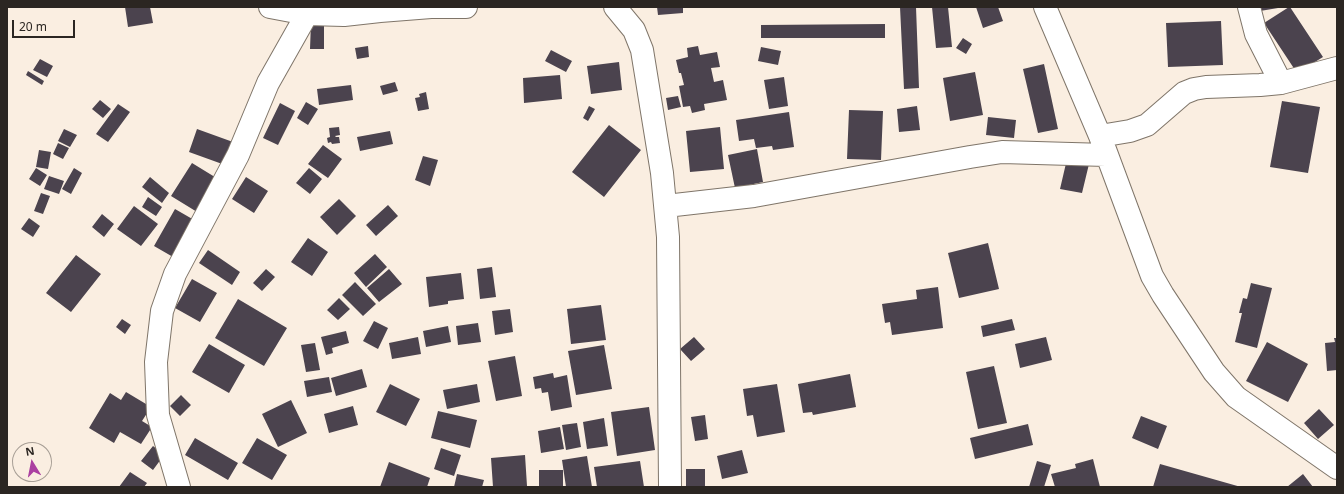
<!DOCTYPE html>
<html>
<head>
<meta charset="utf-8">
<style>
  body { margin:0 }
  #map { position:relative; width:1344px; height:494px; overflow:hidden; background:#faeee1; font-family:"Noto Sans",sans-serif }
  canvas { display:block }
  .frame { position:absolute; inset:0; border:8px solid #2b2622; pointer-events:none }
  .north { position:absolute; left:12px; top:442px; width:40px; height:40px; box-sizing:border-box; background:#faeee1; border:1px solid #a79e95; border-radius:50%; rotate:350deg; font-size:11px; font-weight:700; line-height:16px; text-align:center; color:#2b2622 }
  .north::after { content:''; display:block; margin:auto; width:14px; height:18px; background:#ab40a1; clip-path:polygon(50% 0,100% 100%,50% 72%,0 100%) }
  .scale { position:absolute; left:12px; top:20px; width:63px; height:18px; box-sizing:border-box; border:2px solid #2b2622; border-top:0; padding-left:5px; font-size:12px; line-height:14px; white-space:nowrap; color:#2b2622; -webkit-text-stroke:3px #faeee1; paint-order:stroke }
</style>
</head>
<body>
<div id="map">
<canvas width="1344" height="494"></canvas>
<div class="frame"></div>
<div class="north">N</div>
<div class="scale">20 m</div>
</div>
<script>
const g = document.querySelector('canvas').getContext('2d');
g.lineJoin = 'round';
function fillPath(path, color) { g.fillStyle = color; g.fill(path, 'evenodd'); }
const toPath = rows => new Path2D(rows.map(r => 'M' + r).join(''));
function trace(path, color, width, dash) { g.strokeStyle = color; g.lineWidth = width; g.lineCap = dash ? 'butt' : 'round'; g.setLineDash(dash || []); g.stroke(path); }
const building = toPath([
  [125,7,150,7,153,23,128,27],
  [657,7,683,7,683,13,658,15],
  [900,7,916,7,919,88,904,89],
  [932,7,948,7,952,47,936,48],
  [976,7,998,7,1003,21,983,28],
  [1259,7,1278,7,1278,8,1260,11],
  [1289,7,1290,7,1323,57,1297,73,1264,23],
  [1221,21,1223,65,1168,67,1166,23],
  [311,22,324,22,324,49,310,49],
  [885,24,885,38,761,38,761,25],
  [963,38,972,44,966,54,956,48],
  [368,46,369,57,357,59,355,48],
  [698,46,700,55,717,52,720,67,711,68,714,82,723,80,727,100,704,104,705,110,692,113,690,106,683,107,679,86,684,85,681,73,679,73,676,60,688,57,687,48],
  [761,47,781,51,778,65,758,61],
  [551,50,572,61,566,72,545,61],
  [40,59,53,66,47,77,33,70],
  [619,62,622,90,591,94,587,66],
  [1044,64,1058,129,1038,133,1023,69],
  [28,71,44,81,42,85,26,75],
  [975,72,983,115,950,121,943,78],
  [560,75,562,99,524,103,523,78],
  [784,77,788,106,769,109,764,80],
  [395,82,398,91,383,95,380,86],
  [351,85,353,100,319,105,317,89],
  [426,92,429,109,418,111,415,98,420,97,419,94],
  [678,96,681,107,668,110,666,98],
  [100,100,111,109,103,118,92,109],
  [1282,101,1320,107,1308,173,1270,167],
  [306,102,318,109,308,125,297,118],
  [280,103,295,111,278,145,263,138],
  [118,104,130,112,108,142,96,134],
  [589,106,595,109,588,121,583,118],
  [917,106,920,130,899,132,897,109],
  [849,110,883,111,881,160,847,159],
  [789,112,794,147,773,150,772,146,756,148,754,139,739,141,736,120],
  [988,117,1016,120,1014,138,986,135],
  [609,125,641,150,604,197,572,172],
  [339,127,340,135,335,136,336,137,339,137,340,143,332,144,331,142,328,143,327,138,330,137,329,128],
  [720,127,724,169,690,172,686,131],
  [64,129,77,135,70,147,58,141],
  [197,129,233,142,225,165,189,152],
  [390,131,393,144,360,151,357,137],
  [58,143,69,148,63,159,53,154],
  [323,145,342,159,328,178,308,164],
  [757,149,763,182,735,188,728,155],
  [39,150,51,152,48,169,36,167],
  [423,156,438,160,430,186,415,180],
  [1067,159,1089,164,1082,193,1060,189],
  [192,163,223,182,202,215,171,196],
  [36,168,47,175,40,186,29,179],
  [74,168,82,173,71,194,62,189],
  [309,168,322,179,310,194,296,183],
  [49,176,64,181,59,194,44,189],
  [150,177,169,193,162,203,142,187],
  [246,177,268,191,254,213,232,199],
  [41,193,50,196,43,214,34,211],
  [148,197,162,207,156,216,142,207],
  [339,199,356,216,337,235,320,217],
  [388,205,398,216,376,236,366,225],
  [134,206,158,224,141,246,117,229],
  [175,209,201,224,180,261,154,246],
  [102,214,114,224,104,237,92,227],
  [29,218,40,226,33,237,21,229],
  [308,238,328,252,312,276,291,262],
  [988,243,999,289,959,298,948,253],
  [208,250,240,272,232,285,199,263],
  [375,254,387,267,366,287,354,273],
  [76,255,101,274,71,312,46,293],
  [492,267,496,297,480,299,477,269],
  [266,269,275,277,262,291,253,283],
  [389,269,402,284,379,302,367,288],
  [461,273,464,299,448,301,448,304,429,307,426,277],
  [192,279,217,293,200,322,175,308],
  [355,282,376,304,363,316,342,295],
  [1251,283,1272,288,1257,348,1235,342,1242,313,1239,313,1243,298,1247,299],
  [938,287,943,328,892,335,890,322,885,323,882,304,917,299,916,290],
  [339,298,350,309,338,320,327,310],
  [238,299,287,328,264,366,215,338],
  [601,305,606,340,571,344,567,309],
  [510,309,513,332,495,335,492,311],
  [122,319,131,325,125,334,116,327],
  [1012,319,1015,330,983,337,981,326],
  [374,321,388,328,378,349,363,341],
  [478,323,481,342,458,345,456,326],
  [448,326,451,342,426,347,423,331],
  [346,331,349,343,332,348,333,353,326,355,321,337],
  [418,337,421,354,392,359,389,343],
  [694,337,705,349,691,361,680,349],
  [1046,337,1052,360,1020,368,1015,344],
  [1334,338,1337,338,1337,370,1327,371,1325,343,1335,342],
  [1267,342,1308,364,1288,402,1246,381],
  [315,343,320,370,306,372,301,345],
  [209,344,245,365,229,393,192,372],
  [604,345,612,389,576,395,568,351],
  [515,356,522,396,496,401,488,361],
  [994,366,1007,423,978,429,966,372],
  [362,369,367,387,336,396,331,378],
  [553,373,554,378,567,375,572,407,551,411,548,392,542,393,541,388,535,389,533,377],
  [850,374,856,407,813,415,812,412,803,413,798,384],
  [329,377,332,392,307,397,304,381],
  [390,384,420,399,406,426,376,412],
  [477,384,480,402,447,409,443,390],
  [777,384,785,432,757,437,753,415,747,416,743,389],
  [126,392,151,407,142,421,152,427,141,444,120,432,114,443,89,428,110,393,121,400],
  [181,395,191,405,180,416,170,406],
  [291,400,307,433,278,447,262,414],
  [353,406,358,425,329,433,324,414],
  [649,407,655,450,617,456,611,412],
  [1319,409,1334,425,1318,439,1304,423],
  [438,411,477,420,470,448,431,438],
  [705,415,708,439,695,441,691,417],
  [1141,416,1167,426,1158,449,1132,438],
  [604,418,608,446,587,449,583,422],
  [577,423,581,447,566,450,562,425],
  [1028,424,1033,445,975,459,970,438],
  [560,427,564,449,541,453,538,431],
  [195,438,238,463,228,480,185,455],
  [257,438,287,455,272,480,242,463],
  [153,446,164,455,153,470,141,461],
  [441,448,461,455,454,476,434,469],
  [742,450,748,473,722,479,717,456],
  [525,455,527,486,493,487,491,458],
  [587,456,592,487,566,487,562,460],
  [1093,459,1100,487,1055,487,1051,474,1076,468,1075,464],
  [640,461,644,487,597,487,594,467],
  [1037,461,1051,465,1044,487,1029,487],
  [389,462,430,478,427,487,380,487],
  [1160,464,1241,487,1153,487],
  [686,469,705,469,705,487,686,487],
  [539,470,563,470,563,487,539,487],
  [130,472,147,483,144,487,119,487],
  [457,474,484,480,482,487,454,487],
  [1303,474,1313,487,1287,487]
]);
const minor = toPath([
  [270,7,307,14,344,15,380,11,431,7,466,7],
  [615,7,634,30,642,50,662,173,668,237,670,487],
  [1045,7,1100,136,1152,276,1163,295,1214,372,1236,397,1337,468],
  [1249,7,1256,34,1281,83],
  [1100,136,1130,131,1147,125,1184,93,1194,89,1206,87,1260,85,1281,83,1337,68],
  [666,206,754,196,970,157,1002,152,1106,155],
  [179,487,158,415,156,362,162,311,175,274,238,155,268,83,307,14]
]);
fillPath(building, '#4b434e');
trace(minor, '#7f7569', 24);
trace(minor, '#fff', 22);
</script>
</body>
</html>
